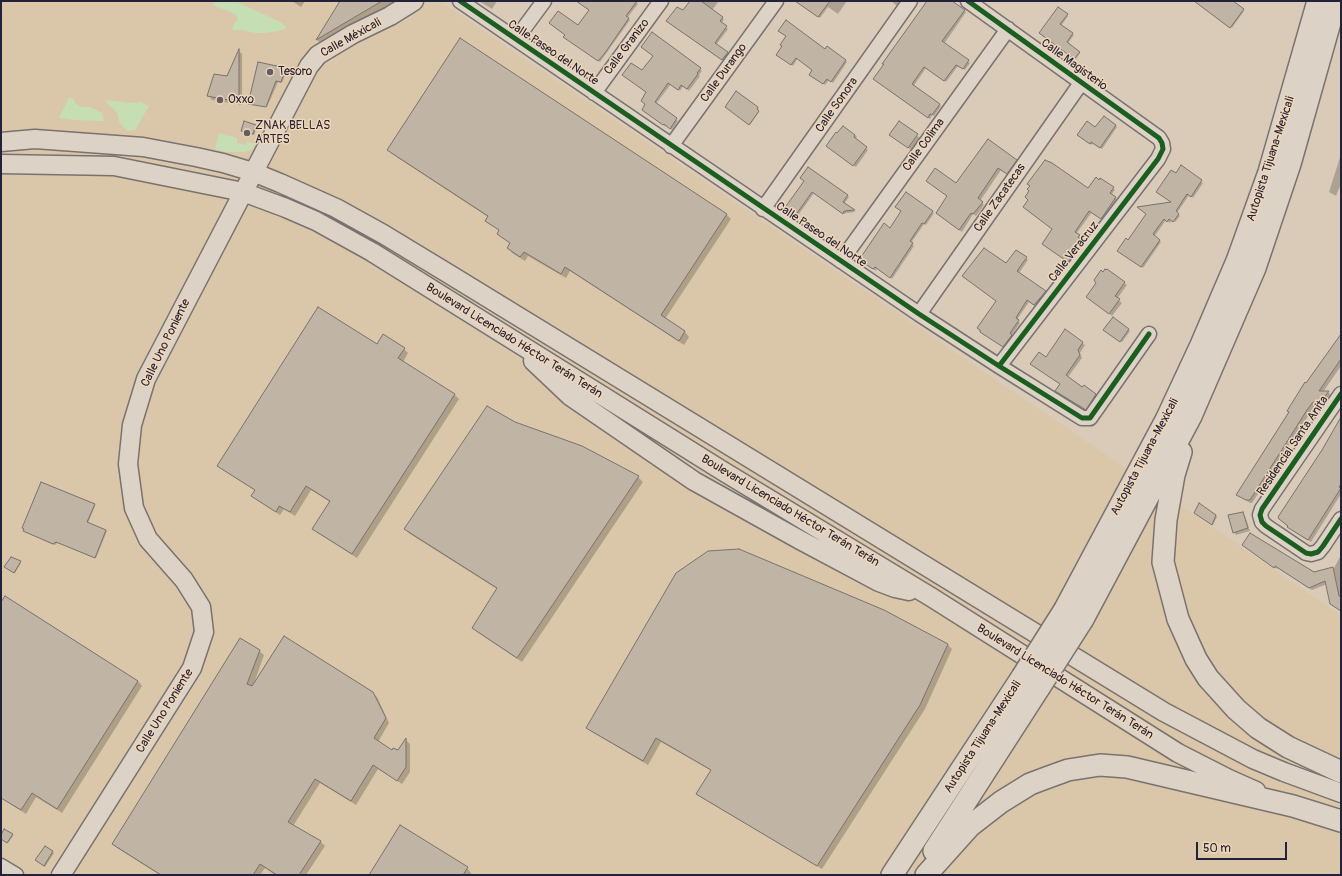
<!DOCTYPE html>
<html>
<head>
<meta charset="utf-8">
<style>
  body { margin:0 }
  #map { position:relative; width:1342px; height:876px; overflow:hidden; background:#d9cbb7; font-family:Pangolin,sans-serif }
  canvas { display:block }
  .frame { position:absolute; inset:0; border:2px solid #22223b; pointer-events:none }
  .scale { position:absolute; left:1196px; top:842px; width:91px; height:18px; box-sizing:border-box; border:2px solid #22223b; border-top:0; padding-left:5px; font-size:12px; line-height:14px; white-space:nowrap; color:#22223b; -webkit-text-stroke:3px #efd6b6; paint-order:stroke }
</style>
</head>
<body>
<div id="map">
<canvas width="1342" height="876"></canvas>
<div class="frame"></div>
<div class="scale">50 m</div>
</div>
<script>
const g = document.querySelector('canvas').getContext('2d');
g.lineJoin = 'round';
function fillPath(path, color) { g.fillStyle = color; g.fill(path, 'evenodd'); }
const toPath = rows => new Path2D(rows.map(r => 'M' + r).join(''));
function trace(path, color, width, dash) { g.strokeStyle = color; g.lineWidth = width; g.lineCap = dash ? 'butt' : 'round'; g.setLineDash(dash || []); g.stroke(path); }
function drawText(font, color, halo, rows, align = 'center') {
  g.font = font + ' Pangolin,sans-serif'; g.lineWidth = 3; g.setLineDash([]); g.textBaseline = 'middle'; g.strokeStyle = halo; g.fillStyle = color; for (const [text, x, y, turn = 0] of rows) {
    g.save(); g.translate(x, y); g.rotate((+turn || 0) * Math.PI / 180); g.textAlign = isNaN(turn) ? turn : align; if (halo) g.strokeText(text, 0, 0); g.fillText(text, 0, 0); g.restore();
  }
}
const built = toPath([
  [1,1,440,1,1341,615,1341,875,1,875]
]);
const green = toPath([
  [215,1,235,1,282,23,287,28,279,31,264,33,255,33,243,30,233,30,233,26,238,18,235,14,213,5],
  [69,98,73,98,75,103,81,107,90,107,102,113,104,121,75,120,59,118],
  [105,100,130,103,141,102,149,106,135,130,128,131,125,129,119,122,118,115,114,109,109,106],
  [219,133,237,138,237,143,246,145,247,141,255,144,253,149,245,152,227,152,215,149]
]);
const shadow = toPath([
  [292,1,305,1,301,7],
  [341,1,398,1,323,45,317,40],
  [479,1,497,1,492,9],
  [577,1,636,1,638,4,627,18,630,20,600,62,566,38,566,35,578,26,590,11],
  [690,1,719,1,712,10,724,19,721,24,728,29,716,45,729,55,724,61,669,23,683,12],
  [799,1,847,1,838,14,828,7,820,18,800,4],
  [891,1,900,1,897,6],
  [929,1,951,1,966,12,944,44,970,63,965,70,958,66,946,82,926,68,913,87,941,106,934,116,932,115,930,119,876,81],
  [1195,1,1233,1,1244,11,1232,28],
  [1067,14,1068,16,1061,26,1074,35,1068,43,1080,53,1076,59,1042,34],
  [460,40,727,215,731,219,665,319,685,332,689,337,684,345,570,271,566,278,528,256,525,261,512,253,508,248,511,244,498,234,500,231,486,220,488,217,392,154,388,150],
  [827,48,847,62,833,83,829,80,825,85,812,76,814,70,798,58,793,66,779,56,826,50],
  [239,51,242,54,242,105,212,100,209,96,228,77],
  [285,69,287,70,282,83,278,82,267,107,249,103],
  [700,69,702,71,699,75,700,76,689,91,683,86,680,91,671,84,656,104,678,121,672,130,666,126,666,127,645,111,647,92,642,72],
  [728,108,758,108,759,109,757,111,759,112,750,125],
  [1104,117,1117,127,1102,149,1093,143,1092,145,1080,136,1095,128],
  [899,122,920,138,911,150,893,137],
  [255,126,257,127,254,135,242,131],
  [855,135,857,137,855,139,868,150,856,167,829,148],
  [1341,154,1341,184,1336,196,1329,192],
  [1016,160,1019,163,1009,176,1001,170,980,201,984,205,976,216,973,214,962,232,940,216,947,196,957,185],
  [1181,167,1203,183,1193,198,1189,195,1177,213,1180,216,1175,222,1171,220,1170,223,1166,220,1154,237,1161,242,1143,268,1120,253,1128,241,1173,203,1176,175],
  [805,181,847,196,849,197,844,204,855,212,846,213,845,214,814,193,797,217,787,211],
  [1113,188,1115,190,1111,195,1117,199,1103,220,1092,212,1076,234,1081,237,1079,240,1085,244,1070,263,1045,245,1088,189],
  [932,212,934,213,926,225,924,224,911,243,914,246,892,279,877,268,876,271,862,262,890,229],
  [1026,258,1028,260,1019,273,1047,294,1036,307,1029,302,1018,318,1018,321,1020,323,1012,335,1014,337,1005,348,983,334,997,301,1006,265],
  [1124,283,1127,285,1117,299,1122,303,1112,316,1087,297],
  [1113,318,1130,331,1122,342,1106,331],
  [1341,336,1341,366,1323,392,1328,392,1331,395,1322,407,1317,404,1310,413,1252,503,1250,503,1238,495,1306,384],
  [1082,343,1085,345,1080,353,1082,358,1068,377,1098,397,1087,411,1056,391,1061,384,1046,358],
  [377,345,404,349,408,353,403,362,454,394,459,399,357,558,318,533,313,528,330,502,311,490,295,516,284,509,280,515,257,500,253,496,256,491,223,470,218,466],
  [1341,420,1341,494,1311,542,1291,530,1280,519],
  [515,423,582,447,638,477,643,482,522,662,477,632,473,628,497,589,410,534,405,529],
  [94,505,95,506,88,523,107,531,96,558,58,542,55,545,24,531],
  [1242,513,1245,516,1250,531,1236,535,1234,532],
  [1196,514,1216,515,1217,517,1213,525],
  [1243,545,1313,573,1334,568,1340,557,1341,552,1341,611,1327,584,1312,590,1278,568,1277,569],
  [11,558,21,563,15,573,7,568],
  [1,604,138,681,142,686,62,813,36,797,26,814,1,798],
  [948,645,952,649,925,709,822,869,702,798,697,794,712,771,661,742,648,765,592,732,588,728],
  [259,651,264,655,253,686,372,692,377,697,389,723,378,742,392,751,398,752,406,740,410,744,410,772,402,784,378,769,356,805,320,783,293,826,320,841,325,846,306,875,275,875,265,868,260,875,160,875,117,848,113,844],
  [12,835,13,836,8,843,1,839,1,837],
  [45,847,54,853,45,867,37,861],
  [467,868,471,873,470,875,370,875]
]);
const building = toPath([
  [340,1,382,1,316,40,340,1],
  [576,1,637,1,626,16,629,18,605,53,598,61,563,37,565,35,549,23,558,11,578,25,589,10,576,1],
  [690,1,701,1,723,17,720,21,727,26,715,43,728,52,722,60,666,21,677,7,683,10,690,1],
  [795,1,830,1,818,17,795,1],
  [927,1,952,1,965,10,942,41,969,60,963,69,956,65,944,81,924,67,912,84,940,104,932,115,930,114,928,118,873,79,884,64,882,64,927,1],
  [1194,1,1233,1,1244,9,1230,28,1194,1],
  [1058,7,1068,14,1060,24,1073,33,1067,42,1080,52,1074,59,1039,33,1058,7],
  [786,20,825,49,827,46,846,60,831,82,827,79,823,84,809,75,812,70,796,58,791,65,776,55,782,46,780,45,786,36,778,31,786,20],
  [652,32,701,68,697,73,698,74,687,89,681,85,678,90,668,83,655,102,677,118,670,129,664,124,663,125,642,110,645,104,641,101,646,92,622,75,631,63,642,70,653,56,641,47,652,32],
  [460,38,727,214,661,315,685,331,679,341,565,267,561,274,524,252,520,257,507,248,510,243,497,234,499,230,485,221,488,216,387,150,460,38],
  [239,49,239,102,207,96,214,74,227,76,239,49],
  [258,62,286,68,281,82,276,81,266,107,248,104,258,62],
  [736,91,758,107,757,109,759,111,749,125,725,107,736,91],
  [1104,116,1116,125,1100,148,1091,142,1090,144,1077,135,1087,121,1095,127,1104,116],
  [244,121,256,125,253,134,241,131,244,121],
  [899,121,918,134,908,148,889,135,899,121],
  [843,126,855,135,854,137,867,147,853,166,826,146,836,132,837,133,843,126],
  [988,139,1017,160,1007,174,998,168,978,198,983,202,973,214,971,213,959,230,936,213,947,196,926,181,935,168,956,183,988,139],
  [1045,160,1052,163,1088,188,1096,177,1099,180,1100,178,1114,187,1110,193,1116,197,1101,219,1089,211,1075,232,1080,235,1078,237,1083,242,1068,262,1042,244,1052,229,1023,207,1028,200,1025,197,1029,191,1027,189,1030,186,1027,184,1045,160],
  [1181,165,1202,180,1191,197,1187,194,1176,211,1179,214,1173,222,1169,219,1167,222,1164,219,1153,234,1160,240,1141,267,1117,251,1126,238,1128,240,1146,214,1137,207,1171,202,1156,192,1171,170,1176,173,1181,165],
  [808,167,848,195,843,202,855,210,844,211,843,214,812,192,795,216,784,209,804,181,800,178,808,167],
  [906,192,933,211,924,224,922,223,910,241,913,243,890,278,875,267,873,269,859,260,884,223,890,228,901,211,895,207,906,192],
  [984,248,1006,263,1016,250,1027,257,1017,271,1046,291,1034,305,1027,300,1017,316,1016,318,1019,320,1010,333,1012,335,1003,347,980,332,980,330,977,328,996,301,962,276,984,248],
  [1105,269,1106,270,1107,269,1125,282,1115,296,1120,299,1109,314,1086,297,1096,283,1094,280,1101,270,1103,272,1105,269],
  [318,307,377,344,383,334,405,348,398,358,455,394,352,554,312,529,330,501,306,486,290,512,279,506,276,512,251,496,255,490,217,466,318,307],
  [1113,317,1129,329,1120,342,1103,330,1113,317],
  [1065,329,1083,342,1078,350,1080,355,1066,375,1082,387,1084,385,1096,394,1086,410,1055,391,1060,384,1030,364,1039,352,1046,357,1065,329],
  [1341,334,1341,359,1319,391,1329,391,1319,405,1313,402,1307,410,1250,500,1246,500,1236,495,1289,412,1287,411,1305,382,1306,383,1341,334],
  [487,406,515,422,582,446,639,476,517,658,472,628,497,588,404,529,487,406],
  [1341,417,1341,484,1339,487,1341,488,1308,540,1287,527,1288,526,1279,519,1278,517,1322,450,1341,417],
  [41,482,95,504,87,522,106,530,95,558,56,542,53,544,23,531,24,529,22,528,41,482],
  [1199,503,1216,515,1212,525,1194,513,1199,503],
  [1243,512,1248,528,1233,533,1228,515,1243,512],
  [1250,533,1314,572,1333,567,1339,596,1341,597,1341,611,1330,604,1325,581,1309,588,1275,566,1274,568,1242,545,1250,533],
  [739,549,884,610,948,644,920,705,817,866,696,794,711,770,656,738,643,761,586,728,676,573,708,551,739,549],
  [11,557,21,561,14,573,4,567,11,557],
  [5,596,138,681,57,809,32,793,21,810,1,798,1,602,5,596],
  [284,636,373,692,386,718,374,738,392,750,393,748,398,750,406,738,406,767,397,781,373,765,351,801,315,779,288,822,321,841,299,875,277,875,260,864,253,875,161,875,112,844,240,638,260,650,247,684,252,686,284,636],
  [400,825,468,867,463,875,369,875,400,825],
  [4,829,13,834,7,843,1,839,1,835,4,829],
  [45,846,53,851,44,866,35,860,45,846]
]);
const minor = toPath([
  [460,1,919,314,999,366,1082,418,1090,418,1149,334],
  [968,1,1159,138,1162,143,1163,149,1158,159,999,366],
  [516,39,544,1],
  [594,93,661,1],
  [671,146,776,1],
  [763,209,910,1],
  [841,261,1008,29],
  [919,314,1081,83],
  [1341,394,1262,509,1260,515,1262,522,1266,526,1306,553,1311,554,1318,552,1323,546,1341,519],
  [1,866,16,875]
]);
const major = toPath([
  [1,142,35,139,143,147,196,157,223,163,253,172,280,183,336,208,383,234,449,274,1164,712,1253,759,1284,772,1341,793],
  [1,164,114,166,243,192,286,208,316,221,372,252,726,473,931,597,1178,753,1229,779,1256,791],
  [533,361,570,396,694,481,800,540,879,582,895,588,909,591],
  [61,875,192,668,204,632,201,607,184,580,148,539,134,508,128,464,132,425,146,379,309,66,318,55,353,34,390,16,414,1]
]);
const highway = toPath([
  [1181,452,1174,475,1166,520,1163,562,1178,619,1196,659,1208,678,1218,689,1236,709,1258,728,1288,747,1341,772],
  [1065,609,1166,420,1201,345,1237,261,1269,172,1318,1],
  [1083,619,1191,416,1255,268,1290,164,1336,1],
  [934,851,1039,688],
  [892,875,1022,677],
  [926,875,970,826,1001,802,1030,784,1046,778,1068,770,1100,765,1127,767,1293,806,1341,821]
]);
const highwayBridge = toPath([
  [1022,677,1065,609],
  [1039,688,1083,619]
]);
const cycleway = toPath([
  [460,1,919,314,999,366,1082,418,1090,418,1149,334],
  [968,1,1159,138,1162,143,1163,149,1158,159,999,366],
  [1341,394,1262,509,1260,515,1262,522,1266,526,1306,553,1311,554,1318,552,1323,546,1341,519]
]);
const markers = [
  [270,72,4,"#625d66"],
  [220,100,4,"#625d66"],
  [247,133,4,"#625d66"]
];
const streetNames = [
  ["Calle Méxicali",351,38,-29],
  ["Calle Granizo",627,47,-53],
  ["Calle Paseo del Norte",553,53,34],
  ["Calle Magisterio",1074,65,36],
  ["Calle Durango",724,73,-54],
  ["Calle Sonora",837,105,-55],
  ["Calle Colima",924,145,-54],
  ["Autopista Tijuana-Mexicali",1271,159,-72],
  ["Calle Zacatecas",1000,198,-55],
  ["Calle Paseo del Norte",821,235,34],
  ["Calle Veracruz",1074,252,-52],
  ["Boulevard Licenciado Héctor Terán Terán",514,341,32],
  ["Calle Uno Poniente",166,343,-64],
  ["Residencial Santa Anita",1293,446,-56],
  ["Autopista Tijuana-Mexicali",1145,457,-62],
  ["Boulevard Licenciado Héctor Terán Terán",790,511,31],
  ["Boulevard Licenciado Héctor Terán Terán",1065,682,32],
  ["Calle Uno Poniente",165,711,-58],
  ["Autopista Tijuana-Mexicali",983,737,-57]
];
const poiNames = [
  ["Tesoro",278,72],
  ["Oxxo",228,100],
  ["ZNAK BELLAS",255,126],
  ["ARTES",255,140]
];
fillPath(built, '#dac7a9');
fillPath(green, '#c5deb4');
fillPath(shadow, '#0003');
fillPath(building, '#c0b5a4');
trace(building, '#79726e', 1);
trace(minor, '#79726e', 17);
trace(major, '#79726e', 21);
trace(highway, '#79726e', 24);
trace(minor, '#dcd3c6', 14);
trace(major, '#dcd3c6', 18);
trace(highway, '#dcd3c6', 21);
trace(highwayBridge, '#79726e', 24, []);
trace(highwayBridge, '#dcd3c6', 21);
trace(cycleway, '#1b5e20', 5);
for (const [x, y, r, color] of markers) { const dot = new Path2D(); dot.arc(x, y, r, 0, 2 * Math.PI); g.fillStyle = color; g.fill(dot); trace(dot, '#efd6b6', 1.5); }
drawText('12px', '#22223b', '#efd6b6', streetNames);
drawText('12px', '#22223b', '#efd6b6', poiNames, 'left');
</script>
</body>
</html>
